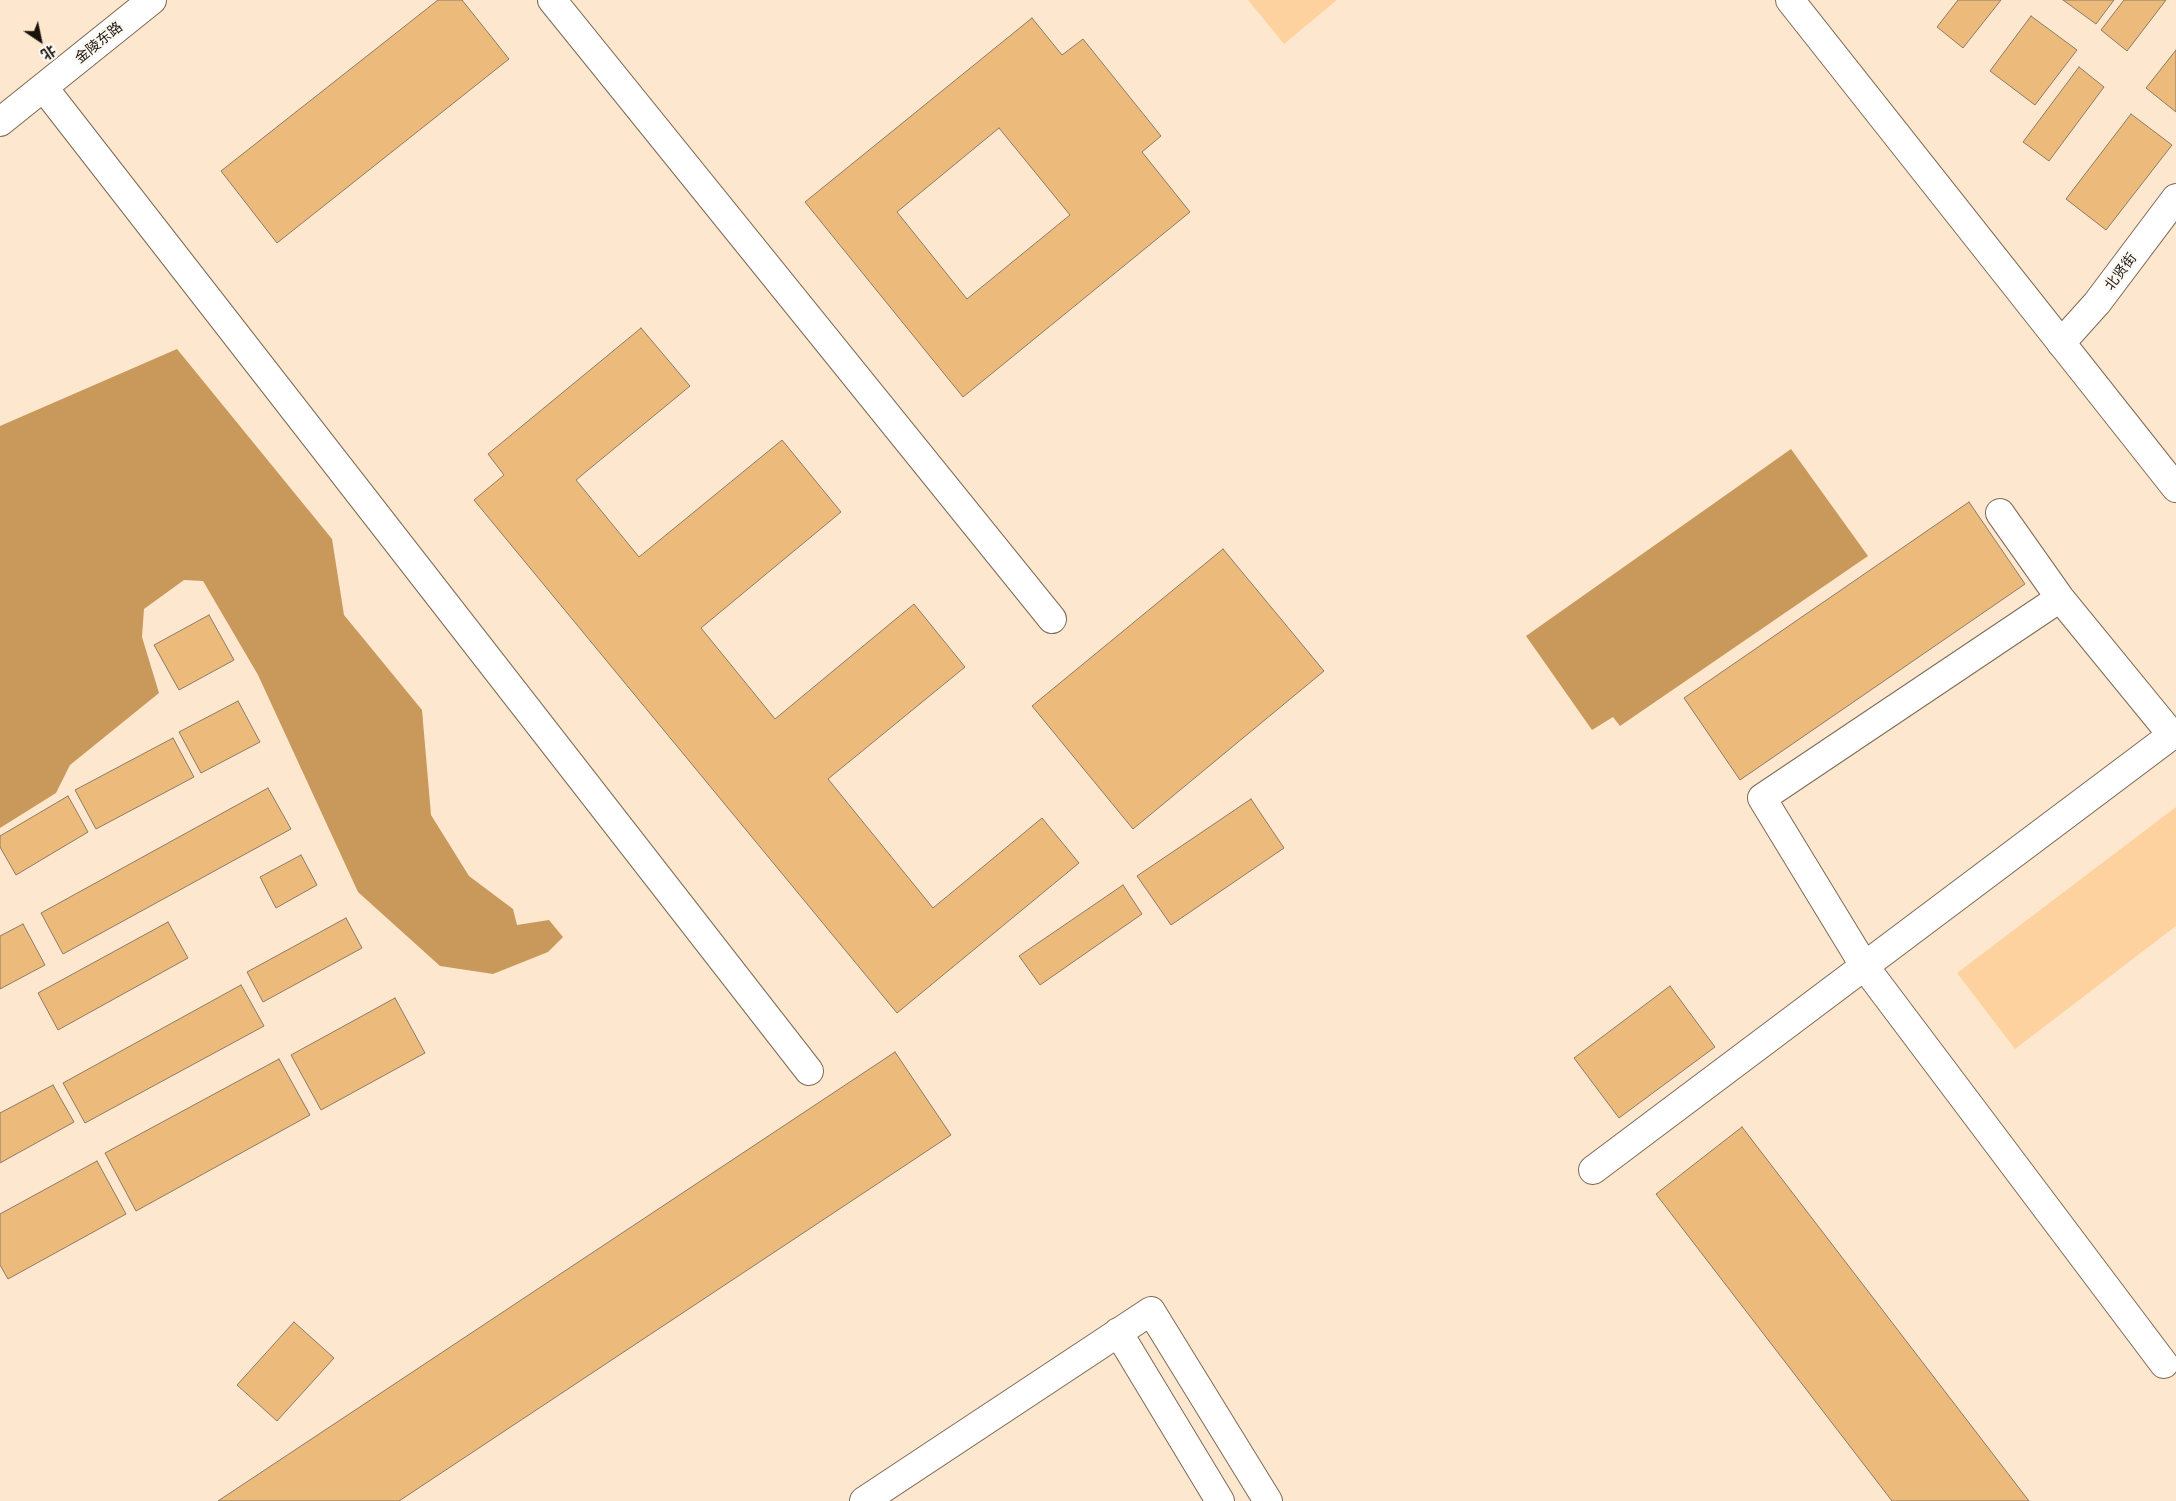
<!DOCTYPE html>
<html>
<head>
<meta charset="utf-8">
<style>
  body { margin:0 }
  #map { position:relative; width:2176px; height:1501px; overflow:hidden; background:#fde8cf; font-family:"Noto Serif","Noto Sans SC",serif }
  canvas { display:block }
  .north { position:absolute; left:15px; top:15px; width:50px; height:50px; -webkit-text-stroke:4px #fcf8f3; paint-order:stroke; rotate:146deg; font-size:14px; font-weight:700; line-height:20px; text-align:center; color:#1a130a }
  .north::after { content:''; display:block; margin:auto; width:18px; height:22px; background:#1a130a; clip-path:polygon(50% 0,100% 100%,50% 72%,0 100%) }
</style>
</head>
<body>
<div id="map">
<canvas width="2176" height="1501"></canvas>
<div class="north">北</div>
</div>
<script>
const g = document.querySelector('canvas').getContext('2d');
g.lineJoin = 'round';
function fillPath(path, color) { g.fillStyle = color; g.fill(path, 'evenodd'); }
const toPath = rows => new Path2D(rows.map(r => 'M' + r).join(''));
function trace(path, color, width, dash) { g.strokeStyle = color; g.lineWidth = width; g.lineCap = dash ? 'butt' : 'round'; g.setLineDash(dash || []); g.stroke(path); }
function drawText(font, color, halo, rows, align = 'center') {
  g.font = font + ' "Noto Serif","Noto Sans SC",serif'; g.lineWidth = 5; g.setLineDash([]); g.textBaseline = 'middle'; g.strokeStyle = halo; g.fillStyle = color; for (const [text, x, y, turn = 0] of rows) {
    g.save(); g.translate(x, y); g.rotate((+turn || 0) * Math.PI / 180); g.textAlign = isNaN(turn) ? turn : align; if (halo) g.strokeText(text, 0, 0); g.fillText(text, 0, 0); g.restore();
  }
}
const green = toPath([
  [1248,0,1337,0,1284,44],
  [2176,807,2176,926,2015,1049,1957,973]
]);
const water = toPath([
  [177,349,332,539,344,615,422,710,431,815,469,876,513,909,517,925,549,920,563,937,548,952,493,974,440,966,358,892,258,675,203,581,184,580,144,609,142,637,159,693,70,765,56,793,0,828,0,426],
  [1791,449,1868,556,1620,726,1613,717,1592,730,1526,636]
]);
const building = toPath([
  [438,0,462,0,509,59,277,243,221,171,438,0],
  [1958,0,2001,0,1963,48,1937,27,1958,0],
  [2063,0,2114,0,2096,24,2063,0],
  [2124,0,2166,0,2127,51,2101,30,2124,0],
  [2031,16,2077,50,2035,105,1990,71,2031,16],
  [1032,18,1062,55,1083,39,1161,136,1142,152,1190,212,963,397,805,202,1032,18],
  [999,128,1070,215,967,299,897,212,999,128],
  [2176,50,2176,112,2146,88,2176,50],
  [2079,67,2104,87,2049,161,2023,142,2079,67],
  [2131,114,2172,145,2106,230,2066,199,2131,114],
  [641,328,690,386,576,480,639,557,782,440,841,512,701,628,775,719,914,604,965,667,828,779,933,908,1042,818,1079,863,897,1013,474,500,504,475,488,454,641,328],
  [1969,502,2025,584,1740,780,1684,698,1969,502],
  [1223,549,1324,671,1133,829,1032,706,1223,549],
  [209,615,234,660,179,690,154,645,209,615],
  [238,701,260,742,201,773,179,732,238,701],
  [173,738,194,777,96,829,75,790,173,738],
  [268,788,291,829,63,954,41,913,268,788],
  [68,796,88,832,16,875,0,847,0,836,68,796],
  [1251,799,1284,848,1171,925,1137,876,1251,799],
  [301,855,317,885,276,908,260,877,301,855],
  [1123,885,1142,914,1040,985,1019,956,1123,885],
  [346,918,362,948,263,1002,247,972,346,918],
  [168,922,188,958,58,1030,38,993,168,922],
  [23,924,45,965,0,989,0,936,23,924],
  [241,985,264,1026,85,1123,63,1083,241,985],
  [1670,986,1715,1047,1619,1118,1574,1058,1670,986],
  [395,998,425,1053,321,1110,291,1055,395,998],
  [895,1052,951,1135,399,1501,218,1501,895,1052],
  [279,1059,310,1115,136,1211,105,1153,279,1059],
  [53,1085,74,1122,0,1163,0,1113,53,1085],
  [1742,1127,2029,1501,1892,1501,1656,1194,1742,1127],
  [97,1161,126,1214,8,1279,0,1265,0,1214,97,1161],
  [294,1322,334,1358,277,1421,237,1385,294,1322]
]);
const minor = toPath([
  [552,0,1052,619],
  [44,88,809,1071],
  [0,122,152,0],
  [2061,343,2097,303,2176,198],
  [2000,513,2060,598,2172,735],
  [2060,598,1762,798,1865,967,2164,1364],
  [1593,1170,2176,732],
  [1118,1332,1220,1501],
  [864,1501,1151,1311,1268,1501]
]);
const major = toPath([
  [1790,0,2176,488]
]);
const streetNames = [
  ["金陵东路",99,43,-39],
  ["北贤街",2121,272,-53]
];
fillPath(green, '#fed29f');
fillPath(water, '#c9985b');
fillPath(building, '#ecba7b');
trace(building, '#8e7a64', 1);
trace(minor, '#7d6a54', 30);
trace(major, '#7d6a54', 30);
trace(minor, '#fff', 28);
trace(major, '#fff', 28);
drawText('14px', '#1a130a', '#fcf8f3', streetNames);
</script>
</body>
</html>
